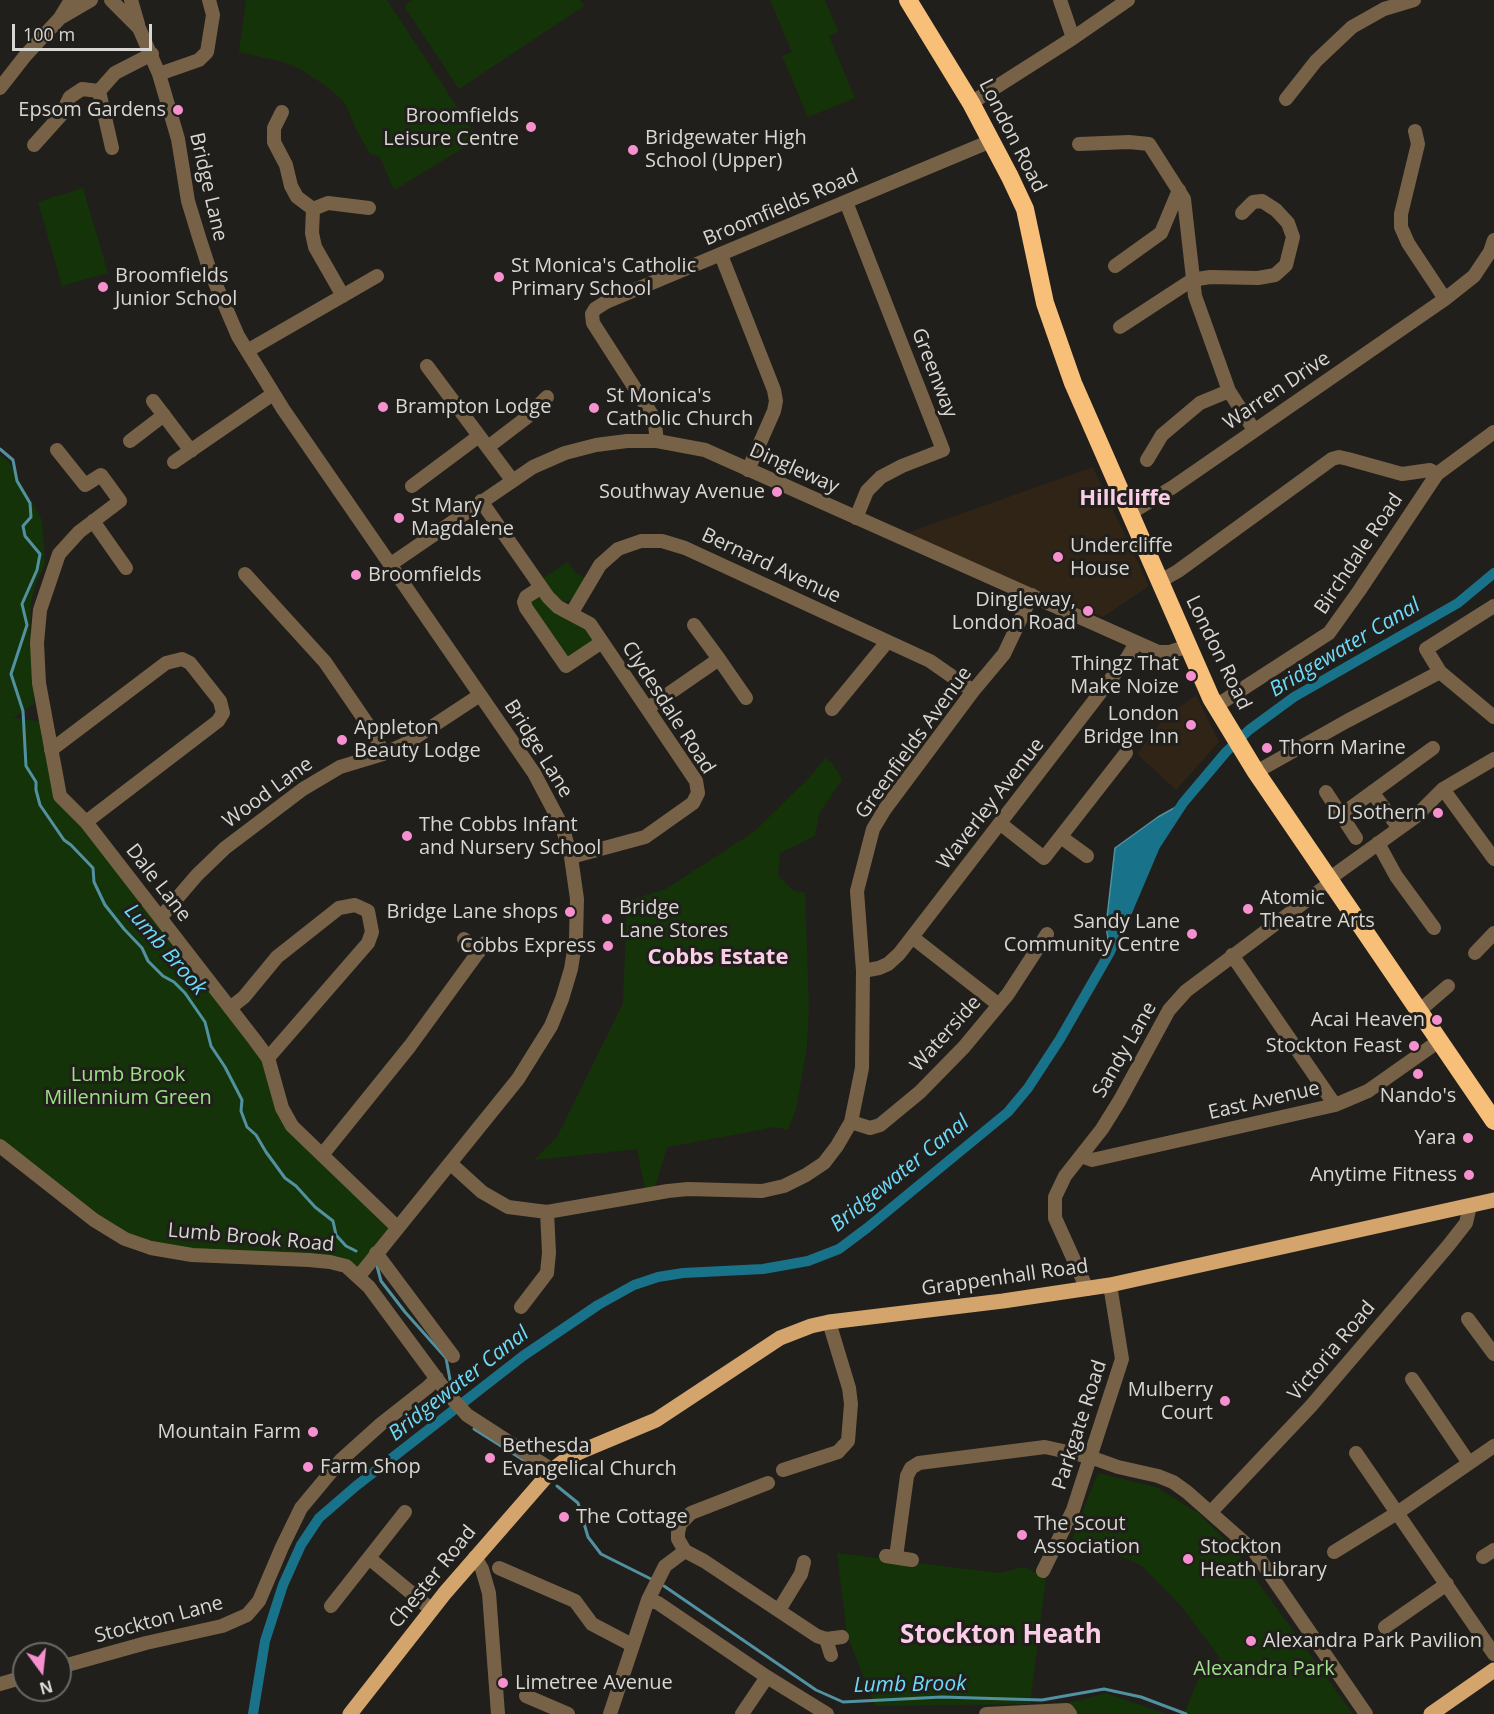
<!DOCTYPE html>
<html>
<head>
<meta charset="utf-8">
<style>
  body { margin:0 }
  #map { position:relative; width:1494px; height:1714px; overflow:hidden; background:#211f1b; font-family:"Open Sans",sans-serif }
  canvas { display:block }
  .north { position:absolute; left:12px; top:1642px; width:60px; height:60px; box-sizing:border-box; background:#211f1b; border:2px solid #6a6965; border-radius:50%; rotate:165deg; font-size:16px; font-weight:700; line-height:24px; text-align:center; color:#d8d7d4 }
  .north::after { content:''; display:block; margin:auto; width:21px; height:27px; background:#f790ce; clip-path:polygon(50% 0,100% 100%,50% 72%,0 100%) }
  .scale { position:absolute; left:12px; top:24px; width:140px; height:27px; box-sizing:border-box; border:3px solid #d8d7d4; border-top:0; padding-left:8px; font-size:18px; line-height:21px; white-space:nowrap; color:#d8d7d4; -webkit-text-stroke:4px #211f1b; paint-order:stroke }
</style>
</head>
<body>
<div id="map">
<canvas width="1494" height="1714"></canvas>
<div class="north">N</div>
<div class="scale">100 m</div>
</div>
<script>
const g = document.querySelector('canvas').getContext('2d');
g.lineJoin = 'round';
function fillPath(path, color) { g.fillStyle = color; g.fill(path, 'evenodd'); }
const toPath = rows => new Path2D(rows.map(r => 'M' + r).join(''));
function trace(path, color, width, dash) { g.strokeStyle = color; g.lineWidth = width; g.lineCap = dash ? 'butt' : 'round'; g.setLineDash(dash || []); g.stroke(path); }
function drawText(font, color, halo, rows, align = 'center') {
  g.font = font + ' "Open Sans",sans-serif'; g.lineWidth = 6; g.setLineDash([]); g.textBaseline = 'middle'; g.strokeStyle = halo; g.fillStyle = color; for (const [text, x, y, turn = 0] of rows) {
    g.save(); g.translate(x, y); g.rotate((+turn || 0) * Math.PI / 180); g.textAlign = isNaN(turn) ? turn : align; if (halo) g.strokeText(text, 0, 0); g.fillText(text, 0, 0); g.restore();
  }
}
const commercial = toPath([
  [1093,467,1149,586,1103,617,960,562,904,534],
  [1196,695,1219,742,1176,790,1137,754,1165,717]
]);
const green = toPath([
  [246,0,387,0,478,139,394,190,380,157,370,154,355,127,345,103,330,89,304,71,284,62,239,52],
  [413,0,580,0,584,6,459,89,404,6],
  [770,0,825,0,838,31,829,36,855,98,808,117,782,56,792,52],
  [83,188,108,273,62,286,38,202],
  [0,455,8,461,42,520,45,564,36,583,31,602,30,631,32,639,34,704,13,718,46,722,60,796,254,1039,282,1108,397,1227,359,1276,291,1260,193,1254,131,1241,0,1153],
  [568,562,574,571,586,579,574,598,565,602,555,596,541,579],
  [537,595,588,630,595,639,569,657,566,655,531,604],
  [825,758,832,763,842,779,819,814,815,836,780,853,778,875,792,890,805,893,809,1006,807,1046,796,1110,788,1130,776,1127,667,1147,655,1187,645,1189,637,1149,534,1160,557,1137,623,1003,627,901,666,889,755,831,813,774],
  [1098,1473,1156,1487,1198,1513,1232,1546,1353,1714,1184,1714,1198,1680,1220,1658,1182,1607,1142,1566,1130,1560,1071,1541],
  [837,1553,999,1573,1024,1567,1046,1578,1030,1704,875,1706,847,1635],
  [1106,1693,1166,1714,1073,1714,1065,1704]
]);
const water = toPath([
  [1183,803,1155,846,1110,952,1106,926,1115,848,1158,817,1183,803]
]);
const stream = toPath([
  [0,449,13,460,17,481,30,503,31,517,23,526,25,536,40,554,37,570,22,604,27,625,11,674,23,711,26,766,36,782,36,790,40,805,64,840,71,845,93,868,94,882,105,905,124,929,142,948,148,961,163,976,174,982,185,993,205,1022,211,1046,225,1067,242,1100,241,1111,247,1127,256,1135,266,1152,285,1178,296,1186,315,1207,333,1221,336,1235,346,1246,356,1251],
  [377,1266,381,1281,405,1312,446,1358,451,1385],
  [474,1429,525,1461],
  [557,1486,578,1503,588,1537,601,1554,653,1580],
  [664,1586,816,1690,843,1702,942,1697,1042,1700,1104,1689,1141,1697,1186,1714]
]);
const canal = toPath([
  [253,1714,265,1641,283,1585,301,1545,319,1518,356,1486,523,1356,598,1305,634,1285,658,1277,683,1273,763,1269,808,1261,839,1249,867,1228,1008,1112,1028,1088,1060,1039,1110,952,1155,846,1183,803,1226,752,1249,730,1294,697,1458,603,1494,573]
]);
const minor = toPath([
  [111,0,139,28,159,74,178,139,188,201,199,237,210,271,238,336,283,409,534,773,562,826,571,857,577,899,576,938,571,969,562,999,551,1026,518,1079,359,1276],
  [131,0,138,24],
  [1060,0,1073,38],
  [62,17,91,0],
  [159,74,199,60,207,52,213,15,209,0],
  [0,88,25,56,60,18,71,0],
  [1286,99,1316,61,1352,27,1384,9,1414,0],
  [971,103,1073,38,1128,0],
  [282,112,274,128,274,142,286,165,291,186,297,197,313,209,312,233,315,247,343,296],
  [1415,131,1418,144,1401,214,1401,227,1408,243,1445,299,1474,276,1490,252,1494,240],
  [1079,144,1129,142,1149,144,1184,199,1195,296,1229,391,1254,430],
  [34,145,61,115,70,97,82,89,99,91],
  [112,148,99,91,115,73,152,54],
  [846,202,943,450,902,466,881,477,867,491,856,518],
  [313,209,328,203,369,208],
  [721,255,774,390,776,401,774,411,748,470],
  [1115,266,1161,233,1179,190],
  [1120,327,1192,280,1210,277,1258,278,1275,275,1286,265,1293,237,1288,223,1276,210,1262,201,1253,202,1242,213],
  [247,351,377,276],
  [427,366,512,480],
  [153,401,191,451],
  [130,441,164,415],
  [657,441,654,418,593,323,592,314,595,309,606,302,991,141],
  [488,447,526,418,547,397],
  [57,450,85,485,101,475,120,501,79,532,59,554,40,610,37,643,39,683,60,796,86,822,254,1039,268,1058,282,1108,292,1126,397,1227],
  [1147,460,1162,435,1200,403,1229,391],
  [174,462,273,394],
  [412,486,479,436],
  [481,501,548,597,558,607,590,624,696,781,698,793,693,803,645,837,571,857],
  [1129,514,1173,487,1445,299],
  [93,521,126,568],
  [391,564,533,467,565,453,596,445,627,441,657,441,705,450,1158,652,1170,652,1188,646],
  [245,574,325,662,375,735,383,754],
  [1159,582,1178,571,1332,459,1339,457,1348,459,1402,474,1430,470,1437,474],
  [540,588,526,597,524,602,526,608,566,666,602,642],
  [1494,606,1426,649,1440,672,1494,717],
  [571,614,600,565,618,549,641,541,662,541,685,548,930,661,973,691],
  [694,625,719,659],
  [1216,706,1329,633,1359,591,1437,474,1494,432],
  [648,708,719,659,746,698],
  [832,709,887,642],
  [51,750,166,663,182,659,190,663,220,701,223,713,218,721,86,822],
  [1256,772,1347,721,1440,672],
  [1443,789,1494,859],
  [1326,792,1356,838],
  [1372,792,1399,828],
  [1341,815,1433,748],
  [1001,824,1044,858,1126,753],
  [1061,837,1087,856],
  [1378,843,1396,876,1434,928],
  [161,917,197,875,225,848,303,789,340,767,383,754,407,743,480,695],
  [912,937,999,1005],
  [464,939,479,952],
  [1475,953,1494,933],
  [1232,955,1335,1105],
  [863,971,879,968,888,964,899,954,1127,658,1136,643],
  [230,1008,244,997,277,957,339,908,355,905,368,911,372,932,368,943,268,1058],
  [1419,1011,1448,986],
  [851,1122,870,1128,880,1125,920,1092,964,1047,1008,994,1047,934],
  [0,1146,94,1220,125,1239,151,1248,192,1255,309,1260,330,1262,346,1266,369,1287,448,1394,467,1415,552,1470],
  [322,1155,410,1046,485,943],
  [1081,1156,1092,1160,1335,1105,1368,1091,1439,1041],
  [450,1163,482,1192,508,1207,547,1212,668,1191,688,1189,762,1191,784,1186,806,1175,824,1163,837,1146,851,1122,862,1068,863,971,857,891,873,829,885,809,973,691,1004,654,1032,595],
  [376,1253,453,1356],
  [1087,1289,1055,1218,1055,1197,1065,1176,1102,1129,1120,1100,1169,1010,1186,991,1326,886,1333,876,1415,817,1443,789,1494,759],
  [521,1307,547,1273,549,1253,547,1212],
  [1468,1319,1494,1354],
  [1412,1379,1469,1463],
  [1356,1453,1494,1654],
  [783,1470,838,1452,848,1441,851,1404,849,1388,829,1322],
  [1211,1512,1311,1406,1448,1246,1466,1223,1470,1206],
  [685,1551,704,1561,817,1636,826,1639],
  [685,1551,678,1539,678,1533,680,1524,691,1513,768,1483],
  [1334,1552,1397,1513,1494,1446],
  [886,1556,912,1560],
  [475,1557,482,1569,489,1593,498,1714],
  [896,1557,907,1476,911,1468,919,1463,1045,1447,1090,1457,1118,1467,1158,1476,1173,1482,1187,1492,1254,1551,1366,1714],
  [1483,1557,1494,1550],
  [369,1558,432,1610],
  [499,1568,575,1601,592,1624,632,1645],
  [1043,1571,1073,1510,1122,1359,1110,1285],
  [648,1600,658,1603,767,1677,827,1714],
  [331,1606,405,1512],
  [779,1610,801,1574,804,1562],
  [1385,1627,1447,1584],
  [831,1655,826,1639,842,1637],
  [60,1667,146,1643,222,1626,247,1615,259,1601,282,1547,301,1508,341,1460,381,1424,428,1387,437,1378],
  [0,1684,24,1677],
  [526,1696,568,1714],
  [610,1714,648,1600,665,1566,685,1551],
  [742,1714,767,1677],
  [986,1714,1067,1710,1070,1714]
]);
const major = toPath([
  [350,1714,444,1594,552,1470,568,1458,582,1451,656,1420,780,1338,811,1326,829,1322,1003,1301,1110,1285,1494,1200],
  [1431,1714,1494,1670]
]);
const highway = toPath([
  [908,0,971,103,1010,177,1025,209,1045,303,1073,383,1211,698,1256,772,1494,1121]
]);
const markers = [
  [178,110,6,"#f790ce"],
  [531,127,6,"#f790ce"],
  [633,150,6,"#f790ce"],
  [499,277,6,"#f790ce"],
  [103,287,6,"#f790ce"],
  [383,407,6,"#f790ce"],
  [594,408,6,"#f790ce"],
  [777,492,6,"#f790ce"],
  [399,518,6,"#f790ce"],
  [1058,557,6,"#f790ce"],
  [356,575,6,"#f790ce"],
  [1088,611,6,"#f790ce"],
  [1191,676,6,"#f790ce"],
  [1191,725,6,"#f790ce"],
  [342,740,6,"#f790ce"],
  [1267,748,6,"#f790ce"],
  [1438,813,6,"#f790ce"],
  [407,836,6,"#f790ce"],
  [1248,909,6,"#f790ce"],
  [570,912,6,"#f790ce"],
  [607,919,6,"#f790ce"],
  [1192,934,6,"#f790ce"],
  [608,946,6,"#f790ce"],
  [1437,1020,6,"#f790ce"],
  [1414,1046,6,"#f790ce"],
  [1418,1074,6,"#f790ce"],
  [1468,1138,6,"#f790ce"],
  [1469,1175,6,"#f790ce"],
  [1225,1401,6,"#f790ce"],
  [313,1432,6,"#f790ce"],
  [490,1458,6,"#f790ce"],
  [308,1467,6,"#f790ce"],
  [564,1517,6,"#f790ce"],
  [1022,1535,6,"#f790ce"],
  [1188,1559,6,"#f790ce"],
  [1251,1641,6,"#f790ce"],
  [503,1683,6,"#f790ce"]
];
const poiNames = [
  ["Epsom Gardens",166,110,"right"],
  ["Broomfields",519,116,"right"],
  ["Leisure Centre",519,139,"right"],
  ["Bridgewater High",645,138],
  ["School (Upper)",645,161],
  ["St Monica's Catholic",511,266],
  ["Primary School",511,289],
  ["Broomfields",115,276],
  ["Junior School",115,299],
  ["St Monica's",606,396],
  ["Catholic Church",606,419],
  ["Brampton Lodge",395,407],
  ["Southway Avenue",765,492,"right"],
  ["St Mary",411,506],
  ["Magdalene",411,529],
  ["Undercliffe",1070,546],
  ["House",1070,569],
  ["Broomfields",368,575],
  ["Dingleway,",1076,600,"right"],
  ["London Road",1076,623,"right"],
  ["Thingz That",1179,664,"right"],
  ["Make Noize",1179,687,"right"],
  ["London",1179,714,"right"],
  ["Bridge Inn",1179,737,"right"],
  ["Appleton",354,728],
  ["Beauty Lodge",354,751],
  ["Thorn Marine",1279,748],
  ["DJ Sothern",1426,813,"right"],
  ["The Cobbs Infant",419,825],
  ["and Nursery School",419,848],
  ["Atomic",1260,898],
  ["Theatre Arts",1260,921],
  ["Bridge",619,908],
  ["Lane Stores",619,931],
  ["Bridge Lane shops",558,912,"right"],
  ["Sandy Lane",1180,922,"right"],
  ["Community Centre",1180,945,"right"],
  ["Cobbs Express",596,946,"right"],
  ["Acai Heaven",1425,1020,"right"],
  ["Stockton Feast",1402,1046,"right"],
  ["Nando's",1418,1096,"center"],
  ["Yara",1456,1138,"right"],
  ["Anytime Fitness",1457,1175,"right"],
  ["Mulberry",1213,1390,"right"],
  ["Court",1213,1413,"right"],
  ["Mountain Farm",301,1432,"right"],
  ["Bethesda",502,1446],
  ["Evangelical Church",502,1469],
  ["Farm Shop",320,1467],
  ["The Cottage",576,1517],
  ["The Scout",1034,1524],
  ["Association",1034,1547],
  ["Stockton",1200,1547],
  ["Heath Library",1200,1570],
  ["Alexandra Park Pavilion",1263,1641],
  ["Limetree Avenue",515,1683]
];
const streetNames = [
  ["London Road",1012,136,63],
  ["Bridge Lane",208,187,77],
  ["Broomfields Road",781,208,-23],
  ["Greenway",934,373,69],
  ["Warren Drive",1277,391,-34],
  ["Dingleway",794,469,24],
  ["Birchdale Road",1359,554,-56],
  ["Bernard Avenue",771,566,25],
  ["London Road",1218,653,64],
  ["Clydesdale Road",668,708,57],
  ["Greenfields Avenue",914,743,-54],
  ["Bridge Lane",538,749,58],
  ["Wood Lane",268,793,-36],
  ["Waverley Avenue",991,804,-52],
  ["Dale Lane",158,883,52],
  ["Waterside",946,1034,-48],
  ["Sandy Lane",1125,1050,-60],
  ["East Avenue",1264,1101,-13],
  ["Lumb Brook Road",251,1238,5],
  ["Grappenhall Road",1005,1278,-8],
  ["Victoria Road",1332,1351,-50],
  ["Parkgate Road",1080,1425,-72],
  ["Chester Road",433,1577,-51],
  ["Stockton Lane",159,1620,-15]
];
const parkNames = [
  ["Lumb Brook",128,1075],
  ["Millennium Green",128,1098],
  ["Alexandra Park",1264,1669]
];
const waterNames = [
  ["Bridgewater Canal",1345,648,-31],
  ["Lumb Brook",165,950,49],
  ["Bridgewater Canal",900,1174,-39],
  ["Bridgewater Canal",459,1384,-38],
  ["Lumb Brook",910,1685,-1]
];
const quarterNames = [
  ["Hillcliffe",1125,499],
  ["Cobbs Estate",718,958]
];
const districtNames = [
  ["Stockton Heath",1001,1636]
];
fillPath(commercial, '#302416');
fillPath(green, '#153309');
fillPath(water, '#18738a');
trace(water, '#5291a0', 1.5);
trace(stream, '#5291a0', 3);
trace(canal, '#18738a', 10);
trace(minor, '#786247', 14);
trace(major, '#d3a46b', 15);
trace(highway, '#f8bf79', 18);
for (const [x, y, r, color] of markers) { const dot = new Path2D(); dot.arc(x, y, r, 0, 2 * Math.PI); g.fillStyle = color; g.fill(dot); trace(dot, '#211f1b', 2); }
drawText('20px', '#d8d7d4', '#211f1b', poiNames, 'left');
drawText('20px', '#d8d7d4', '#211f1b', streetNames);
drawText('20px', '#9de187', '#211f1b', parkNames);
drawText('italic 21px', '#6cdbfb', '#211f1b', waterNames);
drawText('bold 22px', '#fbcee7', '#211f1b', quarterNames);
drawText('bold 26px', '#fbcee7', '#211f1b', districtNames);
</script>
</body>
</html>
